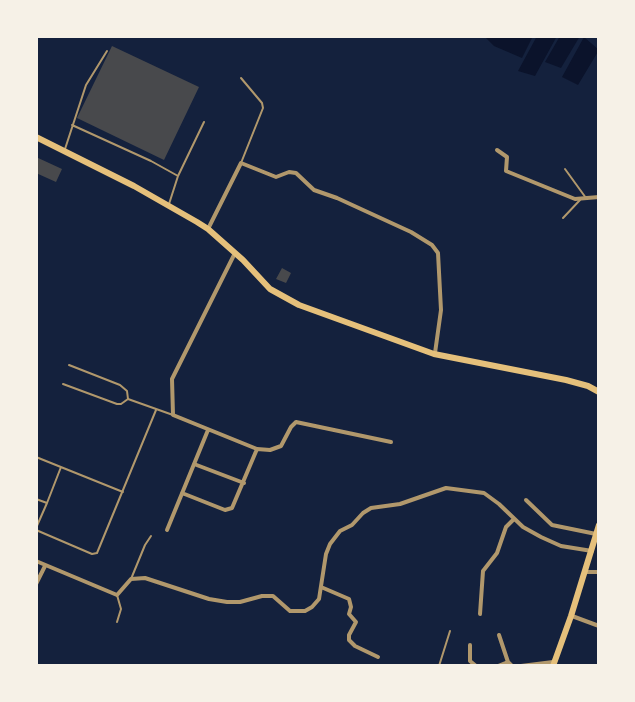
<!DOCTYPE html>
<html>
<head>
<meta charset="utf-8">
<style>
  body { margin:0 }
  #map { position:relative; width:635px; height:702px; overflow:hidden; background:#14213d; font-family:"Roboto Condensed",sans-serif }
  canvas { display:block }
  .frame { position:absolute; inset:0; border:38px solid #f6f1e7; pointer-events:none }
</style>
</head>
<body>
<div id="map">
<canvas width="635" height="702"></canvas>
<div class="frame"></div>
</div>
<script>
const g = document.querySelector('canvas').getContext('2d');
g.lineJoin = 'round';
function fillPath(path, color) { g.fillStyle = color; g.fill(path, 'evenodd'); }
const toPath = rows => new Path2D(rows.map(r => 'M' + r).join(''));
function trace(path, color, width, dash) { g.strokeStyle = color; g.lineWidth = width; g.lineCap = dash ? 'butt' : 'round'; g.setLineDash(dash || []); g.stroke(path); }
const water = toPath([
  [484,36,533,36,522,58,494,46],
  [537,36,557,36,535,76,518,71],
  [560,36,580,36,561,68,545,62],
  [584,37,599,50,578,85,562,77]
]);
const building = toPath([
  [112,46,199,87,164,160,77,118],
  [36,157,62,169,56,182,36,173],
  [282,268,291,273,286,283,276,279]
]);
const service = toPath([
  [72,125,151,161,178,176,169,204],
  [65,149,86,85,107,51],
  [241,163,263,108,262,103,241,78],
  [565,169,586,198],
  [178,176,204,122],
  [563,218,580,200],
  [69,365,120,385,127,391,128,399],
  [63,384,117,404,121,404,128,399,173,415],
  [36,457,123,492],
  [36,499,47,503,36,528],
  [47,503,61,467],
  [36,530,92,554,97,553,156,410],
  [131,579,145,545,151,536],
  [117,595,121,609,117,622],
  [439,666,450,631]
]);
const minor = toPath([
  [497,150,507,157,506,171,575,199,599,197],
  [208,229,241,163,276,177,289,172,296,173,314,190,337,198,411,232,432,245,438,253,441,310,435,353],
  [235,253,172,379,173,415,257,449,270,450,281,446,291,427,296,422,391,442],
  [194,464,244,483],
  [182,493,225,510,232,508,257,449],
  [526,500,552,525,596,534],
  [167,530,208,430],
  [36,561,117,595,131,579,145,578,209,599,227,602,240,602,262,596,273,596,290,611,305,611,312,607,319,599,326,554,330,544,340,531,352,525,363,513,371,508,400,504,446,488,484,493,499,504,523,527,541,537,561,546,592,551],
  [586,572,599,572],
  [36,584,45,566],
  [321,587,349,599,351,607,349,614,356,622,349,635,349,640,355,646,378,657],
  [480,614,483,571,497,553,506,527,514,519],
  [572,616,599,626],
  [499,635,508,662,512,666],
  [470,645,470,661,476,666],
  [498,666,508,662],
  [521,666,553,662]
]);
const secondary = toPath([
  [553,666,571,616,599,525]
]);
const primary = toPath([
  [36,137,134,186,197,222,208,229,243,260,270,289,299,305,434,354,566,380,588,386,599,392]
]);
fillPath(water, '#0b132b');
fillPath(building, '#48494c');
trace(service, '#b1986c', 2);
trace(minor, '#b1986c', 4);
trace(secondary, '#e5c07b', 6);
trace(primary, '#e5c07b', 6);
</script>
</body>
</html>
